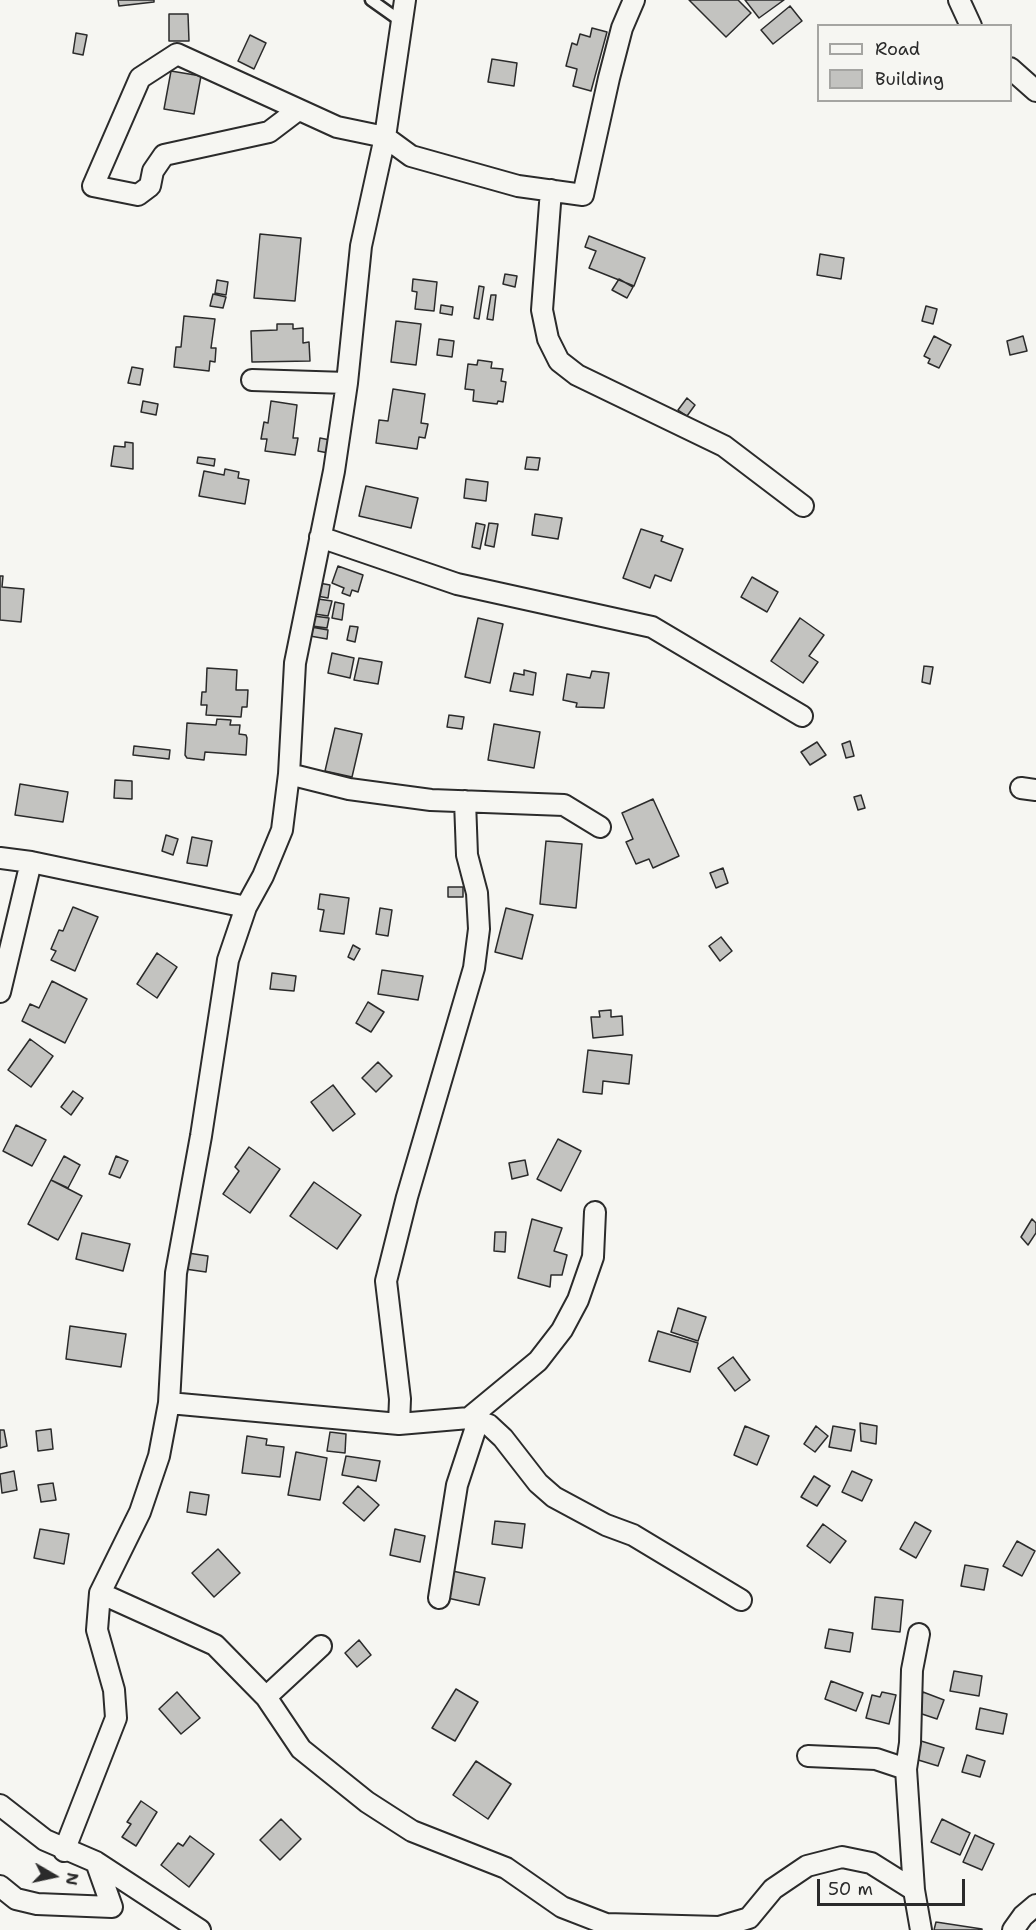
<!DOCTYPE html>
<html>
<head>
<meta charset="utf-8">
<style>
  body { margin:0 }
  #map { position:relative; width:1036px; height:1930px; overflow:hidden; background:#f6f6f2; font-family:"Shantell Sans",sans-serif }
  canvas { display:block }
  .legend { position:absolute; left:817px; top:24px; width:195px; height:78px; box-sizing:border-box; background:#f6f6f2; border:2px solid #a5a5a2; margin:0; padding:8px 10px; list-style:none; font-size:18px; color:#2b2b2b }
  .legend li { display:flex; align-items:center; gap:12px; height:30px }
  .legend b { width:30px; border:2px solid #a5a5a2 }
  .north { position:absolute; left:24px; top:1846px; width:60px; height:60px; -webkit-text-stroke:4px #f6f6f2; paint-order:stroke; rotate:99deg; font-size:16px; font-weight:700; line-height:24px; text-align:center; color:#2b2b2b }
  .north::after { content:''; display:block; margin:auto; width:21px; height:27px; background:#2b2b2b; clip-path:polygon(50% 0,100% 100%,50% 72%,0 100%) }
  .scale { position:absolute; left:817px; top:1879px; width:148px; height:27px; box-sizing:border-box; border:3px solid #2b2b2b; border-top:0; padding-left:8px; font-size:18px; line-height:21px; white-space:nowrap; color:#2b2b2b; -webkit-text-stroke:4px #f6f6f2; paint-order:stroke }
</style>
</head>
<body>
<div id="map">
<canvas width="1036" height="1930"></canvas>
<ul class="legend">
<li><b style="height:8px;background:#f6f6f2"></b>Road</li>
<li><b style="height:16px;background:#c3c3c0"></b>Building</li>
</ul>
<div class="north">N</div>
<div class="scale">50 m</div>
</div>
<script>
const g = document.querySelector('canvas').getContext('2d');
g.lineJoin = 'round';
function fillPath(path, color) { g.fillStyle = color; g.fill(path, 'evenodd'); }
const toPath = rows => new Path2D(rows.map(r => 'M' + r).join(''));
function trace(path, color, width, dash) { g.strokeStyle = color; g.lineWidth = width; g.lineCap = dash ? 'butt' : 'round'; g.setLineDash(dash || []); g.stroke(path); }
const building = toPath([
  [118,0,154,0,154,2,119,6,118,0],
  [689,0,738,0,751,13,726,37,689,0],
  [745,0,784,0,759,18,745,0],
  [790,6,802,21,773,44,761,30,790,6],
  [169,14,188,14,189,41,169,41,169,14],
  [592,28,607,32,591,91,573,86,577,69,566,66,572,43,577,45,580,34,590,37,592,28],
  [76,33,87,35,83,55,73,53,76,33],
  [250,35,266,43,254,69,238,61,250,35],
  [492,59,517,63,514,86,488,82,492,59],
  [171,71,201,76,194,114,164,109,171,71],
  [260,234,301,238,295,301,254,298,260,234],
  [589,236,645,258,634,286,589,268,596,251,585,247,589,236],
  [820,254,844,258,841,279,817,275,820,254],
  [505,274,517,276,515,287,503,284,505,274],
  [413,279,437,282,434,311,415,309,417,292,412,291,413,279],
  [619,279,633,287,627,298,612,290,619,279],
  [217,280,228,282,226,295,215,293,217,280],
  [479,286,484,287,479,319,474,318,479,286],
  [213,294,226,297,223,308,210,306,213,294],
  [491,295,496,295,493,320,487,319,491,295],
  [441,305,453,307,452,315,440,313,441,305],
  [926,306,937,309,933,324,922,321,926,306],
  [184,316,215,319,211,348,216,348,215,362,210,361,209,371,174,367,176,347,181,347,184,316],
  [396,321,421,324,416,365,391,362,396,321],
  [277,324,293,324,293,329,303,328,303,343,309,342,310,361,252,362,251,331,277,330,277,324],
  [934,336,951,345,939,368,928,363,930,359,924,356,934,336],
  [1023,336,1027,351,1010,355,1007,341,1023,336],
  [439,339,454,341,452,357,437,355,439,339],
  [478,360,492,362,491,368,503,369,501,381,506,382,503,402,498,401,497,404,473,401,474,390,465,389,468,364,477,365,478,360],
  [132,367,143,369,140,385,128,383,132,367],
  [393,389,425,394,421,423,428,424,425,438,419,437,417,449,376,443,379,420,388,421,393,389],
  [687,398,695,405,687,416,678,410,687,398],
  [143,401,158,404,156,415,141,412,143,401],
  [271,401,297,405,293,438,298,438,295,455,265,451,267,439,261,439,264,422,268,423,271,401],
  [320,438,330,440,328,453,318,451,320,438],
  [125,442,133,443,133,469,111,466,114,446,125,447,125,442],
  [198,457,215,459,214,466,197,463,198,457],
  [527,457,540,458,538,470,525,469,527,457],
  [225,469,239,472,238,478,249,480,245,504,199,496,204,471,224,475,225,469],
  [466,479,488,482,486,501,464,498,466,479],
  [366,486,418,498,411,528,359,516,366,486],
  [535,514,562,518,558,539,532,535,535,514],
  [476,523,485,525,480,549,472,547,476,523],
  [489,523,498,524,494,547,485,545,489,523],
  [641,529,663,536,661,541,683,549,671,581,655,575,650,588,623,578,641,529],
  [338,566,363,575,358,592,352,590,350,596,342,593,344,588,332,583,338,566],
  [0,576,3,576,2,587,24,589,21,622,0,620,0,576],
  [752,577,778,592,767,612,741,597,752,577],
  [319,583,330,585,328,598,317,596,319,583],
  [318,599,332,601,328,616,315,614,318,599],
  [335,602,344,604,342,620,332,618,335,602],
  [314,616,329,618,327,628,312,626,314,616],
  [478,618,503,624,490,683,465,677,478,618],
  [800,618,824,635,809,656,818,662,803,683,771,661,800,618],
  [350,626,358,627,355,642,347,640,350,626],
  [311,627,328,630,327,639,310,636,311,627],
  [332,653,354,658,350,678,328,673,332,653],
  [359,658,382,662,378,684,354,680,359,658],
  [924,666,933,667,930,684,922,682,924,666],
  [207,668,237,670,236,690,248,690,247,707,242,707,241,717,206,715,207,705,201,705,202,692,206,692,207,668],
  [524,670,536,673,533,695,510,691,514,673,524,675,524,670],
  [592,671,609,673,604,708,576,707,577,703,563,700,567,674,590,678,592,671],
  [449,715,464,717,462,729,447,727,449,715],
  [217,719,231,720,230,725,240,725,239,734,246,735,247,738,246,755,205,752,204,760,187,758,185,755,187,723,216,725,217,719],
  [494,724,540,732,534,768,488,760,494,724],
  [335,728,362,734,352,777,325,771,335,728],
  [850,741,854,756,846,758,842,744,850,741],
  [817,742,826,755,810,765,801,752,817,742],
  [134,746,170,750,169,759,133,755,134,746],
  [115,780,132,781,132,799,114,798,115,780],
  [20,784,68,792,63,822,15,815,20,784],
  [861,795,865,808,858,810,854,797,861,795],
  [653,799,679,856,653,868,649,859,636,864,626,842,633,839,622,813,653,799],
  [166,835,178,839,173,855,162,851,166,835],
  [192,837,212,841,207,866,187,863,192,837],
  [546,841,582,844,576,908,540,904,546,841],
  [723,868,728,883,716,888,710,873,723,868],
  [448,887,463,887,463,897,448,897,448,887],
  [320,894,349,898,344,934,320,931,324,910,318,909,320,894],
  [73,907,98,917,75,971,51,960,56,951,51,949,59,930,63,931,73,907],
  [380,908,392,910,388,936,376,934,380,908],
  [506,908,533,915,522,959,495,952,506,908],
  [721,937,732,951,720,961,709,946,721,937],
  [353,945,360,949,354,960,348,957,353,945],
  [157,953,177,967,157,998,137,984,157,953],
  [382,970,423,976,418,1000,378,994,382,970],
  [272,973,296,976,294,991,270,989,272,973],
  [52,981,87,999,65,1043,22,1021,30,1004,39,1008,52,981],
  [368,1002,384,1012,371,1032,356,1023,368,1002],
  [611,1010,611,1017,622,1016,623,1035,593,1038,591,1017,600,1017,599,1011,611,1010],
  [30,1039,53,1056,31,1087,8,1070,30,1039],
  [588,1050,632,1055,629,1084,603,1081,602,1094,583,1092,588,1050],
  [378,1062,392,1076,376,1092,362,1078,378,1062],
  [333,1085,355,1114,333,1131,311,1102,333,1085],
  [73,1091,83,1098,71,1115,61,1107,73,1091],
  [16,1125,46,1140,32,1166,3,1151,16,1125],
  [558,1139,581,1151,561,1191,537,1179,558,1139],
  [249,1147,280,1169,250,1213,223,1194,239,1171,235,1167,249,1147],
  [64,1156,80,1165,68,1188,51,1180,64,1156],
  [116,1156,128,1161,120,1178,109,1174,116,1156],
  [525,1160,528,1175,512,1179,509,1163,525,1160],
  [51,1180,82,1196,58,1240,28,1224,51,1180],
  [314,1182,361,1215,337,1249,290,1216,314,1182],
  [532,1219,562,1228,554,1251,567,1255,562,1275,551,1275,550,1287,518,1278,532,1219],
  [1032,1219,1036,1223,1036,1233,1028,1245,1021,1237,1032,1219],
  [495,1232,506,1232,505,1252,494,1251,495,1232],
  [82,1233,130,1244,123,1271,76,1259,82,1233],
  [188,1253,208,1256,206,1272,185,1269,188,1253],
  [678,1308,706,1317,698,1341,671,1332,678,1308],
  [70,1326,126,1334,121,1367,66,1359,70,1326],
  [658,1331,698,1343,690,1372,649,1361,658,1331],
  [733,1357,750,1380,735,1391,718,1368,733,1357],
  [860,1423,877,1426,876,1444,861,1441,860,1423],
  [745,1426,769,1436,757,1465,734,1455,745,1426],
  [816,1426,828,1436,815,1452,804,1444,816,1426],
  [833,1426,855,1430,851,1451,829,1447,833,1426],
  [51,1429,53,1449,38,1451,36,1431,51,1429],
  [0,1430,4,1430,7,1446,0,1448,0,1430],
  [330,1432,346,1434,345,1453,327,1451,330,1432],
  [247,1436,267,1439,266,1445,284,1447,280,1477,242,1473,247,1436],
  [296,1452,327,1458,320,1500,288,1495,296,1452],
  [346,1456,380,1461,376,1481,342,1475,346,1456],
  [14,1471,17,1490,2,1493,0,1474,14,1471],
  [852,1471,872,1480,862,1501,842,1492,852,1471],
  [814,1476,830,1486,817,1506,801,1497,814,1476],
  [53,1483,56,1500,41,1502,38,1485,53,1483],
  [358,1486,379,1505,364,1521,343,1503,358,1486],
  [190,1492,209,1495,206,1515,187,1512,190,1492],
  [495,1521,525,1524,522,1548,492,1544,495,1521],
  [915,1522,931,1531,916,1558,900,1549,915,1522],
  [823,1524,846,1541,830,1563,807,1546,823,1524],
  [40,1529,69,1534,64,1564,34,1558,40,1529],
  [395,1529,425,1536,420,1562,390,1555,395,1529],
  [1017,1541,1035,1551,1022,1576,1003,1566,1017,1541],
  [218,1549,240,1573,214,1597,192,1573,218,1549],
  [965,1565,988,1569,984,1590,961,1586,965,1565],
  [448,1570,485,1578,479,1605,443,1597,448,1570],
  [875,1597,903,1600,900,1632,872,1629,875,1597],
  [829,1629,853,1633,850,1652,825,1648,829,1629],
  [359,1640,371,1655,357,1667,345,1653,359,1640],
  [954,1671,982,1676,979,1696,950,1691,954,1671],
  [831,1681,863,1693,856,1711,825,1699,831,1681],
  [456,1689,478,1702,455,1741,432,1728,456,1689],
  [177,1692,200,1718,181,1734,159,1709,177,1692],
  [882,1692,896,1695,889,1724,866,1718,872,1695,880,1697,882,1692],
  [923,1692,944,1700,937,1719,916,1712,923,1692],
  [980,1708,1007,1714,1003,1734,976,1729,980,1708],
  [921,1741,944,1748,938,1766,915,1759,921,1741],
  [967,1755,985,1761,980,1777,962,1772,967,1755],
  [476,1761,511,1784,488,1819,453,1795,476,1761],
  [141,1801,157,1812,136,1846,122,1837,131,1824,127,1822,141,1801],
  [281,1819,301,1839,280,1860,260,1840,281,1819],
  [942,1819,970,1833,960,1855,931,1842,942,1819],
  [975,1835,994,1844,982,1870,963,1862,975,1835],
  [190,1836,214,1854,189,1887,161,1865,178,1843,183,1846,190,1836],
  [936,1922,982,1929,982,1930,934,1930,936,1922]
]);
const service = toPath([
  [371,0,402,22]
]);
const minor = toPath([
  [959,0,971,26],
  [1010,68,1036,91],
  [298,110,269,132,164,155,153,171,150,186,138,195,93,186,140,78,177,54,337,127,385,137,411,156,518,186,583,195,609,78,622,28,634,0],
  [551,190,542,310,548,339,559,361,577,375,724,446,803,506],
  [252,380,347,383],
  [320,537,457,584,652,627,802,716],
  [289,774,349,789,431,800,564,805,600,827],
  [1021,788,1036,790],
  [0,858,31,862,0,992],
  [31,862,246,907],
  [169,1403,399,1424,469,1418,489,1425,503,1438,538,1483,554,1497,606,1525,633,1535,741,1600],
  [469,1418,538,1361,562,1330,578,1300,593,1257,595,1212],
  [399,1424,400,1399,386,1281,407,1197,474,968,479,929,477,893,467,855,465,801],
  [100,1593,215,1645,266,1697,301,1749,367,1802,412,1831,506,1868,562,1907,606,1924,719,1927,749,1918,773,1889,807,1866,842,1857,871,1863,914,1890],
  [439,1598,457,1485,478,1421],
  [266,1697,321,1646],
  [808,1756,876,1759,906,1769,914,1890,921,1930],
  [906,1769,910,1743,912,1670,919,1634],
  [0,1805,45,1840,96,1862,200,1930],
  [64,1851,116,1718,114,1690,97,1630,100,1593,140,1512,159,1456,169,1403,176,1273,201,1136,228,960,246,907,263,876,282,830,289,774,295,663,334,471,347,383,361,246,385,137,405,0],
  [0,1886,16,1899,37,1904,112,1907,96,1862],
  [1013,1930,1023,1916,1036,1905]
]);
fillPath(building, '#c3c3c0');
trace(building, '#2b2b2b', 1.5);
trace(service, '#2b2b2b', 15);
trace(minor, '#2b2b2b', 24);
trace(service, '#f6f6f2', 10);
trace(minor, '#f6f6f2', 20);
</script>
</body>
</html>
